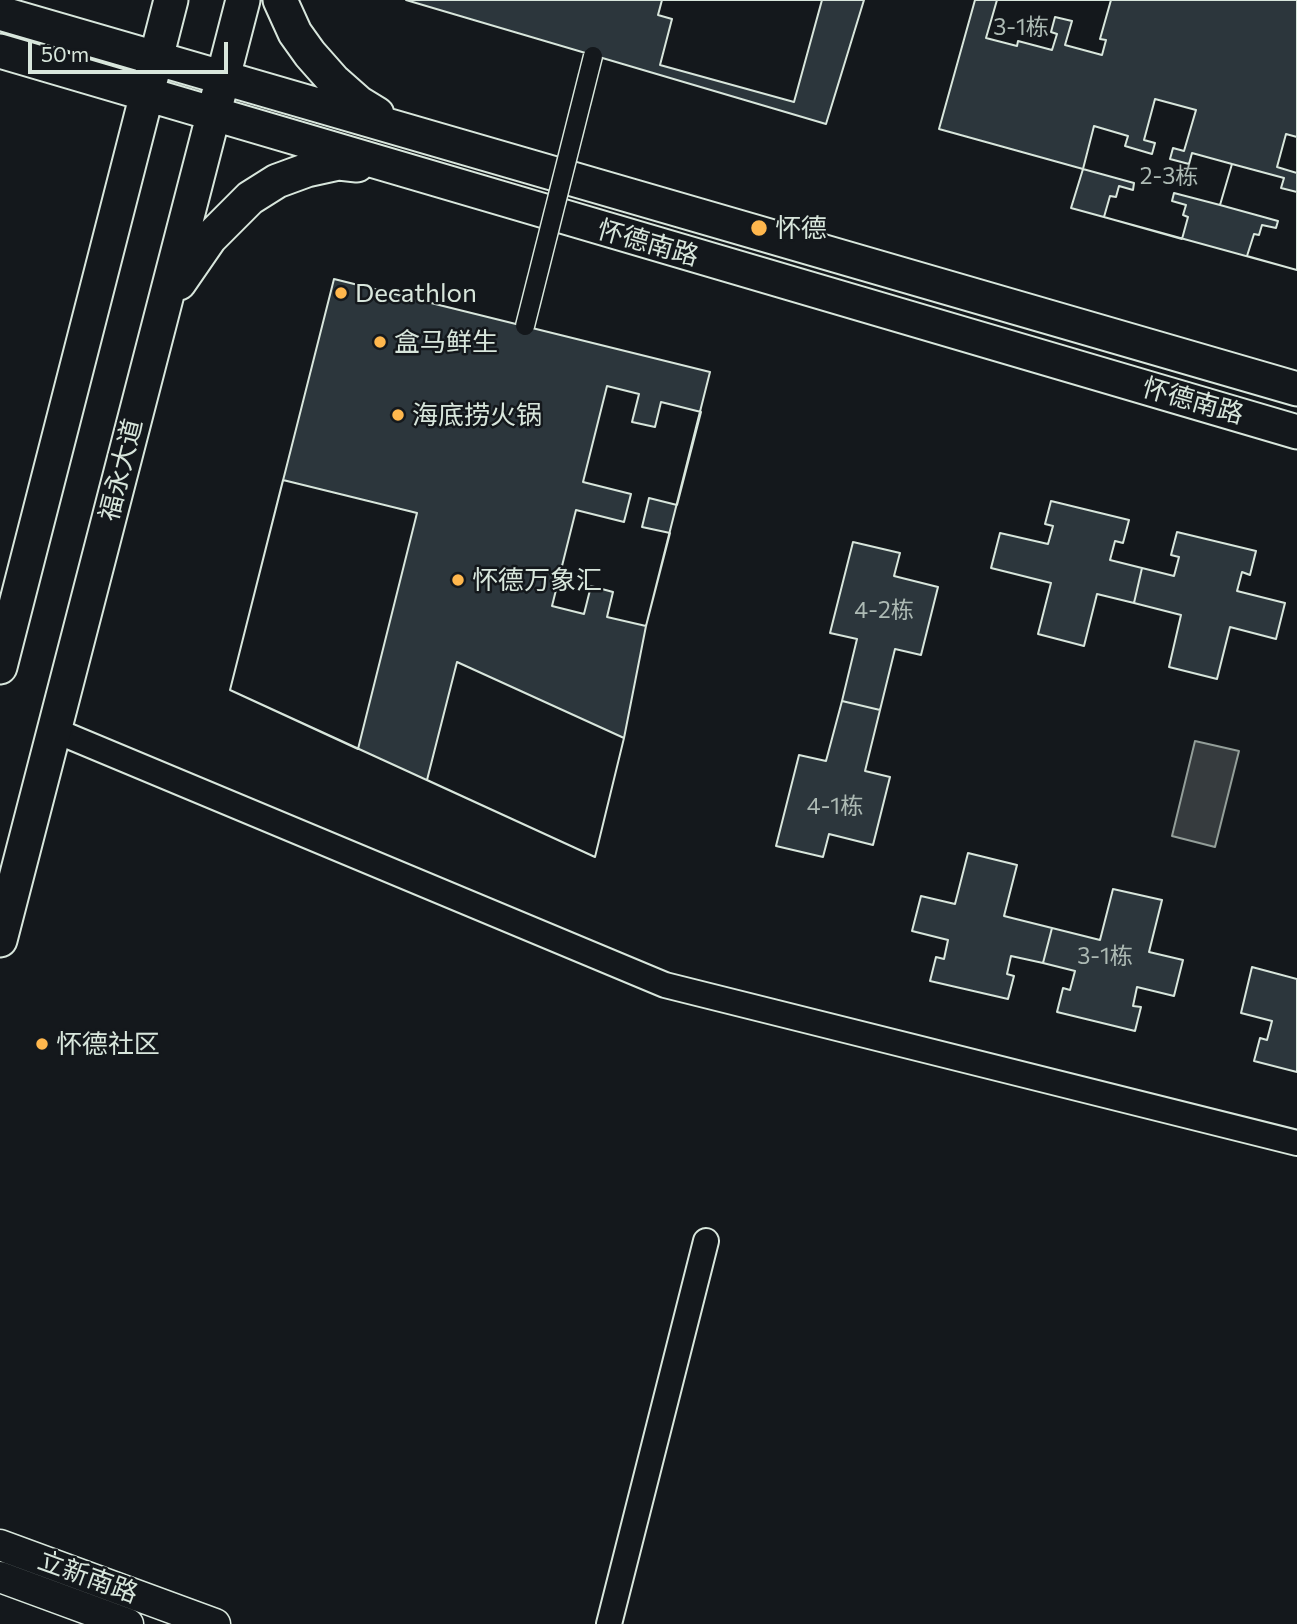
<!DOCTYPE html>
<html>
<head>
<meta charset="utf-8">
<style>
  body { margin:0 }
  #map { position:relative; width:1297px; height:1624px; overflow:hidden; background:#14181c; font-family:Commissioner,sans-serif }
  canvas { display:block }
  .scale { position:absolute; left:28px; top:42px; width:200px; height:32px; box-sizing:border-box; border:4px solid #d8e6dc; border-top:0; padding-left:9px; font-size:21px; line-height:24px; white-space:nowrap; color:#d8e6dc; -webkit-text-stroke:5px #14181c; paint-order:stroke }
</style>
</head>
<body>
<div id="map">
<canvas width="1297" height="1624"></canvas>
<div class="scale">50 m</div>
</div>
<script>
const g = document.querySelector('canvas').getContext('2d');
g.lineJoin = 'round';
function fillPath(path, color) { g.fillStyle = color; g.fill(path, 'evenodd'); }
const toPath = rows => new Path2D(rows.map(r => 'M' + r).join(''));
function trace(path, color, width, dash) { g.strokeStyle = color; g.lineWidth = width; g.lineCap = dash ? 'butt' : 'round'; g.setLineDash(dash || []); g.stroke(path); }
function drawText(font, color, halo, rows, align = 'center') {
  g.font = font + ' Commissioner,"Noto Sans SC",sans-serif'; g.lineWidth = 5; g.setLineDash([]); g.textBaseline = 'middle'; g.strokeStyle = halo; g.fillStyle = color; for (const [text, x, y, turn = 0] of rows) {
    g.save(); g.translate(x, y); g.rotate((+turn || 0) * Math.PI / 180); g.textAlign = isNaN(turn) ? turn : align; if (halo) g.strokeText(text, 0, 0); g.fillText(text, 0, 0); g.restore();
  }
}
const water = toPath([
  [1195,741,1239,751,1215,847,1172,836,1195,741]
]);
const building = toPath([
  [406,0,864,0,826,124,406,0],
  [662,0,822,0,794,102,660,65,672,19,658,15,662,0],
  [975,0,1297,0,1297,270,1071,208,1083,169,939,129,975,0],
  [997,0,1111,0,1100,39,1106,40,1102,55,1065,45,1072,21,1055,17,1051,32,1057,34,1052,50,1018,41,1017,46,986,38,997,0],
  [1155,99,1196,110,1184,151,1173,148,1170,159,1189,164,1192,153,1232,164,1220,205,1174,193,1172,201,1186,205,1183,215,1188,217,1182,239,1104,217,1110,196,1116,197,1119,186,1133,190,1134,183,1083,169,1094,126,1128,136,1125,146,1152,154,1155,143,1144,140,1155,99],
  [1286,134,1297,137,1297,173,1277,167,1286,134],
  [1232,164,1284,178,1281,188,1297,192,1297,270,1247,256,1254,234,1259,235,1262,225,1276,228,1278,221,1220,205,1232,164],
  [334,279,710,372,646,626,624,738,595,857,230,690,334,279],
  [607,386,639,394,632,422,655,427,661,402,701,412,677,505,649,498,642,527,670,533,646,626,607,617,613,592,591,586,584,614,552,606,576,510,624,522,631,494,583,482,607,386],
  [283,480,417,513,358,749,230,690,283,480],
  [1051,501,1129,520,1123,543,1115,541,1110,560,1142,568,1134,603,1097,594,1084,646,1038,634,1051,583,991,568,1000,533,1048,544,1053,526,1045,524,1051,501],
  [1177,532,1256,551,1250,575,1242,572,1237,591,1285,603,1276,639,1230,627,1217,679,1169,667,1181,615,1134,603,1142,568,1174,576,1179,557,1171,555,1177,532],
  [853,542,900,553,894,576,938,587,921,655,895,649,880,710,842,701,857,639,830,633,853,542],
  [457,662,624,738,595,857,427,780,457,662],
  [842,701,880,710,865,771,890,777,873,845,829,834,823,857,776,846,799,755,826,761,842,701],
  [968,853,1017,865,1004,916,1052,928,1043,963,1011,956,1007,974,1014,976,1008,999,930,981,936,957,944,959,948,940,912,931,921,896,955,904,968,853],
  [1113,889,1162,900,1149,952,1183,960,1174,996,1137,987,1133,1006,1141,1007,1135,1031,1057,1012,1063,988,1070,990,1075,971,1043,963,1052,928,1100,940,1113,889],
  [1252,967,1297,979,1297,1072,1254,1061,1260,1038,1267,1040,1272,1021,1241,1013,1252,967]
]);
const minor = toPath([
  [54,730,665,985,1297,1143],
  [609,1624,706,1241]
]);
const tertiary = toPath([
  [0,1545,215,1624],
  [0,1577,128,1624]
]);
const secondary = toPath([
  [280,0,295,33,310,54,333,80,359,103,377,114],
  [0,13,1297,389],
  [0,51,1297,432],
  [179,283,210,238,250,198,277,181,307,170,339,163,357,165],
  [0,667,171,0],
  [0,940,243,0]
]);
const pedestrianBridge = toPath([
  [525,326,593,56]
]);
const markers = [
  [759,228,9,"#ffb74d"],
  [341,293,7,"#ffb74d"],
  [380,342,7,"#ffb74d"],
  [398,415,7,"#ffb74d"],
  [458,580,7,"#ffb74d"],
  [42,1044,7,"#ffb74d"]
];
const numberNames = [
  ["3-1栋",1021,27],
  ["2-3栋",1169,176],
  ["4-2栋",884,610],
  ["4-1栋",835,806],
  ["3-1栋",1105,956]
];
const poiNames = [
  ["怀德",775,228],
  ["Decathlon",355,293],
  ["盒马鲜生",394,342],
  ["海底捞火锅",412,415],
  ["怀德万象汇",472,580],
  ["怀德社区",56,1044]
];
const streetNames = [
  ["怀德南路",648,243,16],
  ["怀德南路",1193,401,16],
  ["福永大道",121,470,-76],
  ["立新南路",88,1577,20]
];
fillPath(water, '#363b3e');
trace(water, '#939e99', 2);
fillPath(building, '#2c363c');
trace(building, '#d8e6dc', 2);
trace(minor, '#d8e6dc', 28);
trace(tertiary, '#d8e6dc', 33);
trace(secondary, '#d8e6dc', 37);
trace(minor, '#14181c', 24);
trace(tertiary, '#14181c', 30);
trace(secondary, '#14181c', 33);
trace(pedestrianBridge, '#d8e6dc', 21, []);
trace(pedestrianBridge, '#14181c', 18);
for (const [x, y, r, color] of markers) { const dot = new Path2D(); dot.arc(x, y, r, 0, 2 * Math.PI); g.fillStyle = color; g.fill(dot); trace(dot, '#14181c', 2.5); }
drawText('23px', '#adbab4', null, numberNames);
drawText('26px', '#d8e6dc', '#14181c', poiNames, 'left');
drawText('26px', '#d8e6dc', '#14181c', streetNames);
</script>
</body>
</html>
